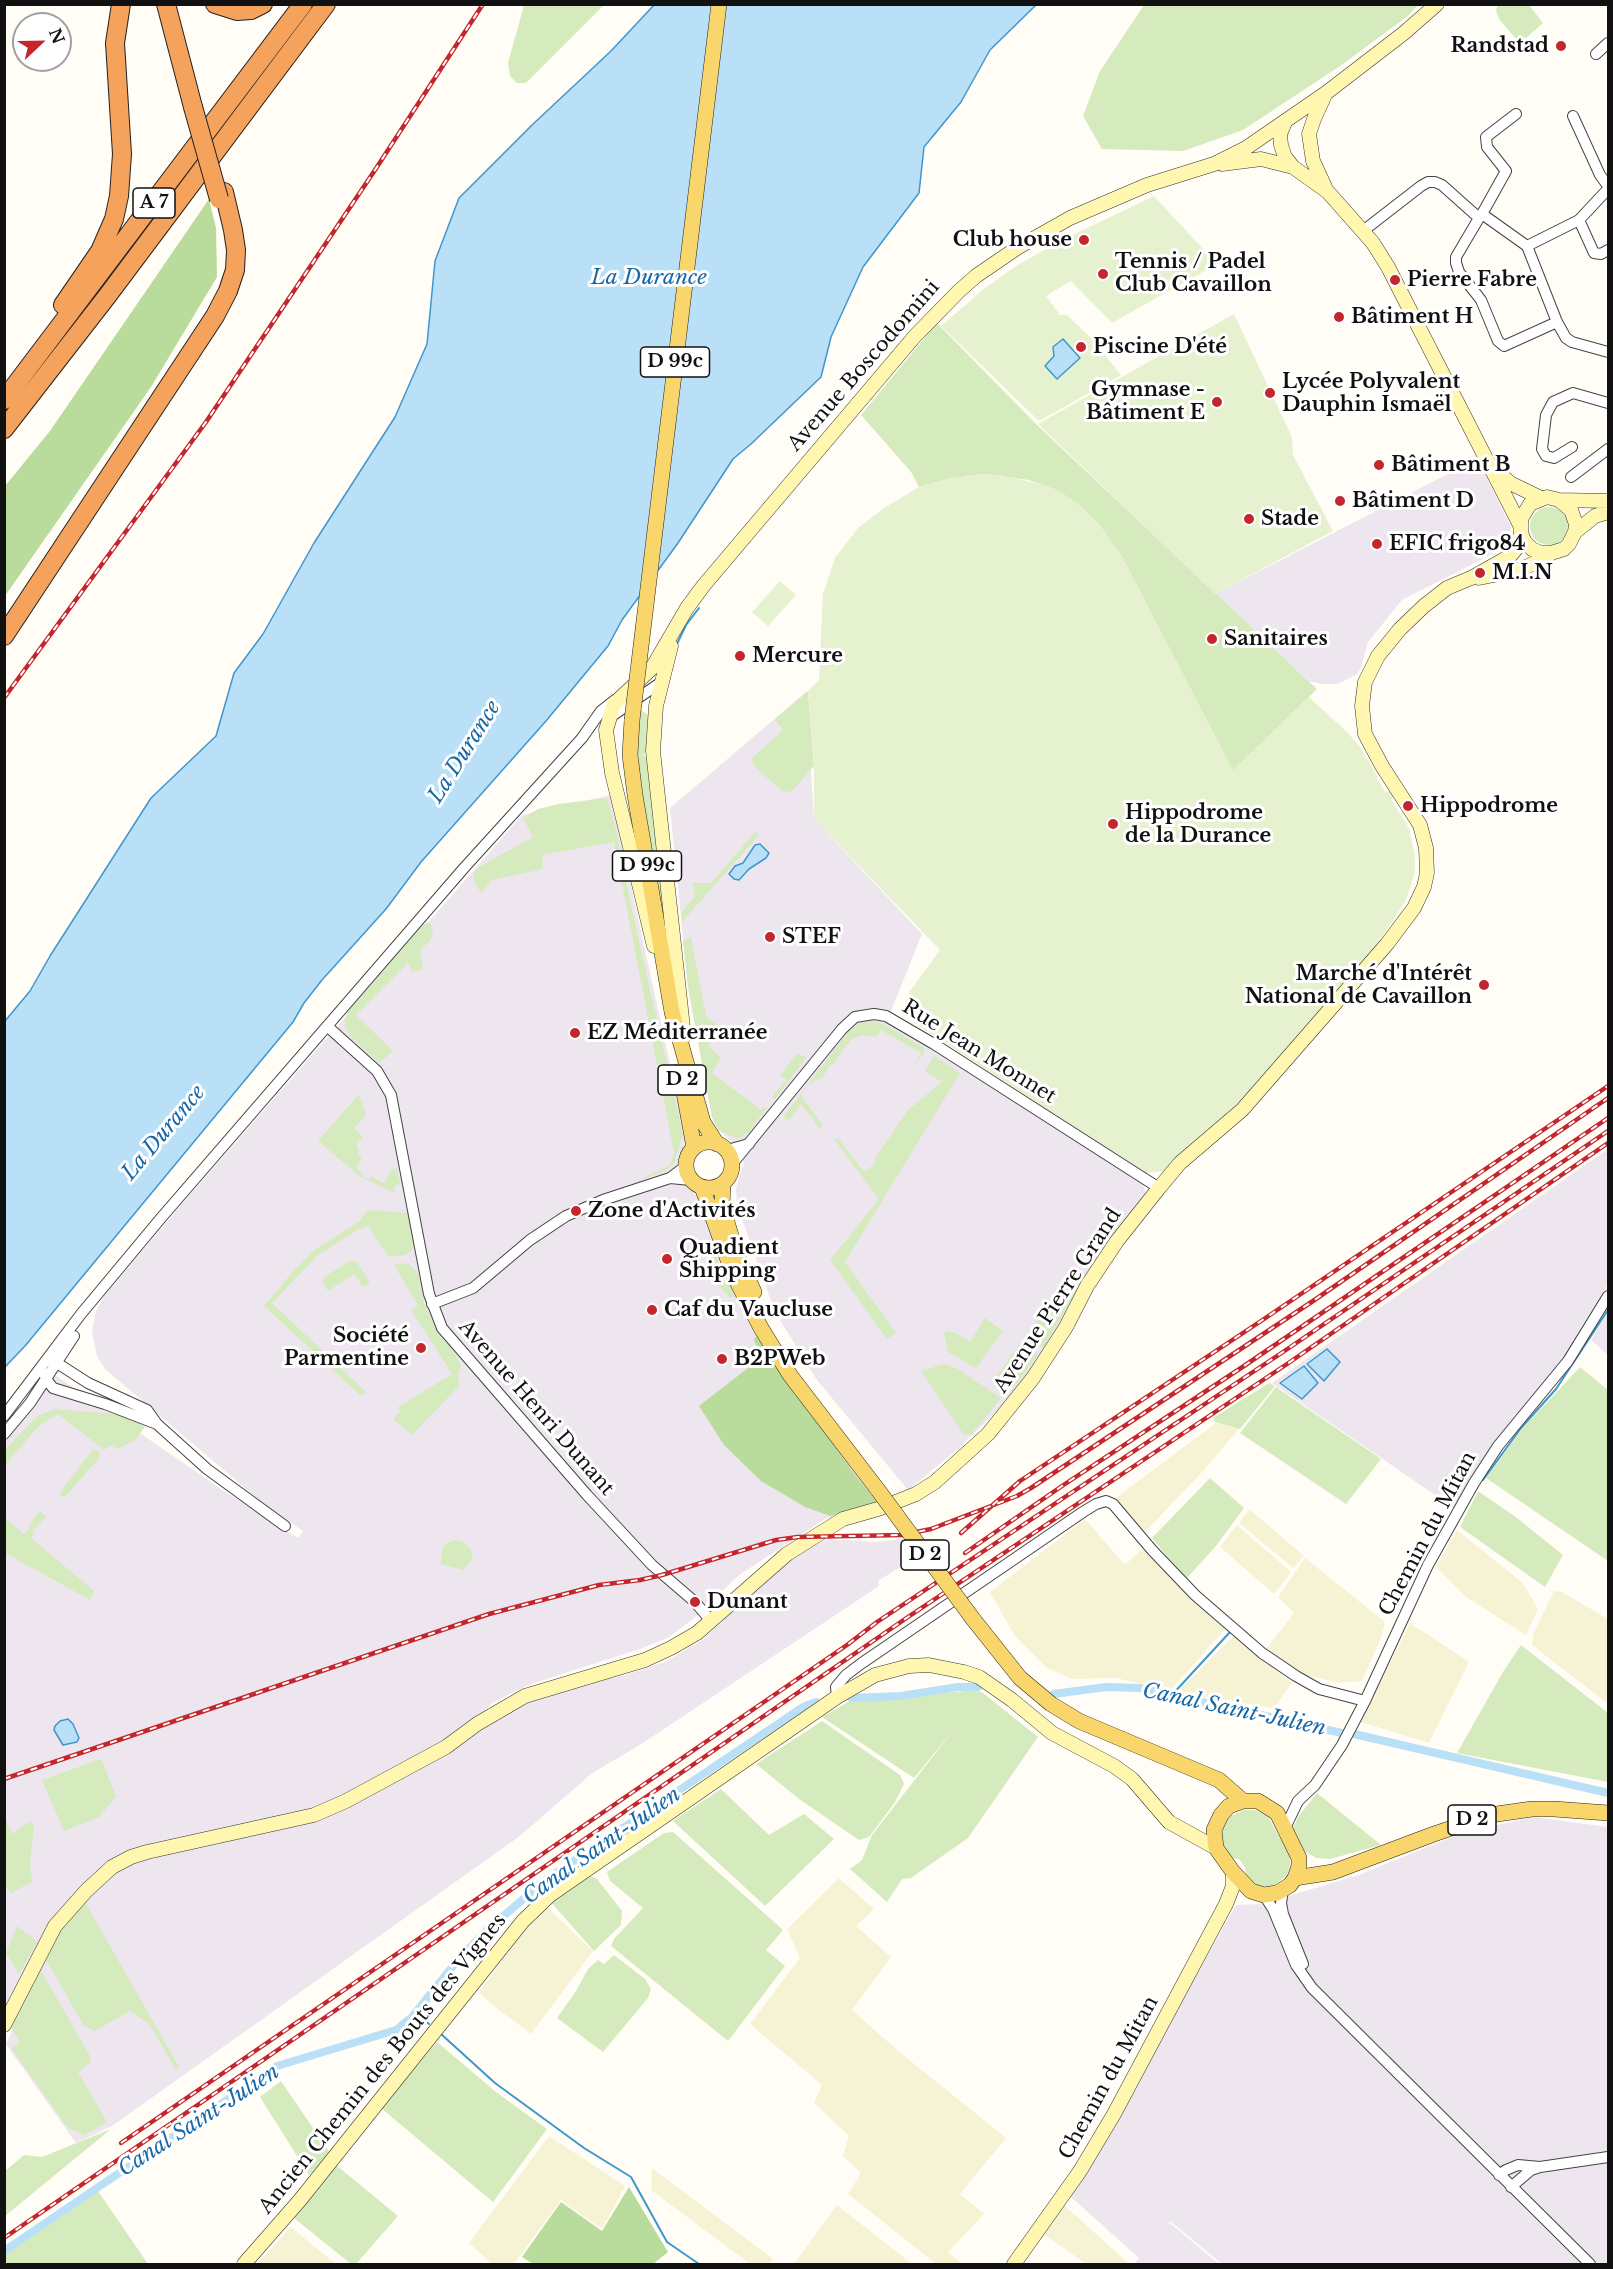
<!DOCTYPE html>
<html>
<head>
<meta charset="utf-8">
<style>
  body { margin:0 }
  #map { position:relative; width:1613px; height:2269px; overflow:hidden; background:#fffdf5; font-family:"Libre Baskerville",serif }
  canvas { display:block }
  .frame { position:absolute; inset:0; border:6px solid #111; pointer-events:none }
  .north { position:absolute; left:12px; top:12px; width:60px; height:60px; box-sizing:border-box; background:#fff; border:2px solid #a0a0a0; border-radius:50%; rotate:68deg; font-size:16px; font-weight:700; line-height:24px; text-align:center; color:#111 }
  .north::after { content:''; display:block; margin:auto; width:21px; height:27px; background:#c4262e; clip-path:polygon(50% 0,100% 100%,50% 72%,0 100%) }
</style>
</head>
<body>
<div id="map">
<canvas width="1613" height="2269"></canvas>
<div class="frame"></div>
<div class="north">N</div>
</div>
<script>
const g = document.querySelector('canvas').getContext('2d');
g.lineJoin = 'round';
function fillPath(path, color) { g.fillStyle = color; g.fill(path, 'evenodd'); }
const toPath = rows => new Path2D(rows.map(r => 'M' + r).join(''));
function trace(path, color, width, dash) { g.strokeStyle = color; g.lineWidth = width; g.lineCap = dash ? 'butt' : 'round'; g.setLineDash(dash || []); g.stroke(path); }
function drawText(font, color, halo, rows, align = 'center') {
  g.font = font + ' "Libre Baskerville",serif'; g.lineWidth = 6; g.setLineDash([]); g.textBaseline = 'middle'; g.strokeStyle = halo; g.fillStyle = color; for (const [text, x, y, turn = 0] of rows) {
    g.save(); g.translate(x, y); g.rotate((+turn || 0) * Math.PI / 180); g.textAlign = isNaN(turn) ? turn : align; if (halo) g.strokeText(text, 0, 0); g.fillText(text, 0, 0); g.restore();
  }
}
const industrial = toPath([
  [1477,459,1511,527,1506,547,1402,600,1368,642,1361,668,1357,674,1348,679,1337,684,1322,684,1309,681,1215,594],
  [806,692,814,819,922,934,887,1021,1004,1096,1092,1148,1143,1184,1145,1190,1145,1196,1045,1351,1004,1404,960,1447,908,1490,817,1380,775,1312,737,1205,736,1188,744,1162,732,1142,718,1130,712,1117,688,987,670,808],
  [611,795,686,1137,684,1146,678,1160,686,1185,703,1201,719,1262,751,1328,878,1503,825,1519,739,1575,693,1619,669,1637,640,1649,528,1685,492,1703,478,1718,446,1739,322,1807,109,1864,5,2015,5,1440,54,1374,224,1491,298,1538,303,1531,265,1505,105,1369,97,1356,92,1332,96,1311,105,1295,181,1205,522,815],
  [1608,1149,1608,1284,1579,1330,1565,1357,1530,1402,1485,1455,1454,1508,1272,1383],
  [1608,1312,1608,1355,1591,1340],
  [828,1539,876,1542,903,1539,916,1557,878,1581,879,1586,643,1743,591,1774,520,1836,112,2126,76,2143,6,2044,55,1935,83,1902,121,1866,136,1860,284,1828,529,1701,547,1693,626,1675,665,1662,701,1641,722,1622,738,1604,794,1556],
  [1534,1817,1608,1827,1608,2264,1222,2264,1170,2221,1166,2226,1170,2223,1219,2264,1134,2264,1139,2258,1071,2197,1236,1905,1262,1904,1359,1875,1464,1832]
]);
const farmland = toPath([
  [1216,1423,1239,1429,1204,1470,1145,1532,1114,1499],
  [1249,1509,1304,1556,1293,1568,1239,1523],
  [1085,1519,1125,1565,1142,1549,1225,1629,1170,1691,1116,1678,1072,1679,1047,1668,1014,1635,990,1592],
  [1237,1525,1291,1572,1274,1594,1220,1547],
  [1457,1530,1523,1583,1538,1609,1526,1635,1466,1597,1436,1567],
  [1305,1558,1385,1622,1382,1635,1362,1681,1339,1683,1298,1673,1264,1652,1294,1613,1278,1597],
  [1554,1591,1562,1592,1608,1619,1608,1704,1532,1645,1533,1634],
  [1410,1623,1469,1662,1429,1743,1361,1722],
  [1233,1636,1292,1683,1274,1708,1177,1693],
  [839,1878,874,1909,856,1926,891,1957,852,2010,897,2050,1006,2138,960,2194,984,2214,948,2252,963,2264,936,2264,848,2194,861,2173,843,2156,849,2136,814,2103,822,2085,750,2024,800,1958,787,1929],
  [547,1907,593,1951,531,2034,490,2003,479,1992,524,1931],
  [549,2136,625,2186,602,2229,561,2200,514,2264,492,2264,469,2243],
  [652,2168,773,2259,769,2264,750,2264,651,2190],
  [1063,2204,1129,2264,1086,2264,1042,2233],
  [837,2205,912,2264,794,2264],
  [291,2227,336,2264,257,2264]
]);
const green = toPath([
  [524,5,524,4,604,5,526,83,517,83,510,76,508,63],
  [1144,5,1144,4,1418,5,1408,16,1340,66,1243,130,1183,151,1102,149,1083,116,1100,71],
  [1498,5,1529,5,1543,23,1526,38,1516,39,1499,19,1496,10],
  [937,323,1036,424,1317,689,1233,771,1121,555,1098,523,1081,507,1059,491,1029,480,983,474,948,479,919,487,911,472,861,415],
  '1530 526a19 19 0 1 1 38 0a19 19 0 1 1-38 0Z',
  [808,691,814,766,792,791,786,792,782,791,754,766,752,760,753,757,783,730,775,719],
  [641,710,648,715,647,751,645,752,644,756,648,757,671,961,643,804,638,759,638,730],
  [607,798,615,825,629,896,683,1135,673,1165,664,1172,639,1180,670,1165,674,1153,614,842,542,855,543,869,492,880,481,893,475,883,473,873,479,867,533,837,523,818,538,809,558,804],
  [755,832,759,835,682,922,681,913,695,896,692,883,711,883],
  [429,922,433,930,431,939,420,951,423,970,412,972,408,963,356,1015,392,1050,391,1053,379,1063,350,1036,345,1027,345,1019,348,1011,423,925],
  [691,937,706,1016,721,1028,708,1046,721,1058,712,1073,761,1110,764,1107,766,1109,749,1132,737,1139,718,1130,712,1117,688,987,683,941],
  [872,1021,885,1025,924,1048,924,1053,917,1062,915,1063,921,1053,881,1030,876,1037,861,1035,851,1040,843,1050,833,1065,830,1065,823,1077,809,1084,801,1095,823,1126,820,1129,801,1104,787,1122,784,1116,849,1031,860,1023],
  [797,1054,807,1057,775,1099,772,1097,786,1080,780,1075],
  [934,1056,960,1073,845,1262,896,1333,887,1339,830,1260,879,1199,834,1139,838,1138,864,1172,876,1163,874,1160,908,1110,942,1082,925,1071],
  [359,1094,366,1115,354,1128,363,1137,356,1143,359,1150,357,1154,362,1157,356,1168,362,1172,361,1175,369,1179,371,1177,384,1183,391,1170,397,1168,400,1184,394,1186,395,1192,391,1192,358,1175,318,1141],
  [374,1210,408,1213,414,1246,410,1252,405,1255,389,1257,368,1226,357,1230,317,1256,272,1303,366,1392,361,1396,264,1306,296,1268,312,1252,361,1220,366,1211],
  [715,1252,734,1296,730,1298,708,1273,713,1267,709,1256],
  [351,1260,356,1261,370,1283,363,1287,354,1274,328,1291,323,1283,324,1277],
  [407,1263,414,1268,419,1276,424,1304,440,1337,452,1347,461,1367,458,1372,459,1386,412,1435,393,1419,400,1412,398,1407,452,1374,411,1310,418,1305,394,1265],
  [1068,1278,1079,1286,1043,1348,1026,1336],
  [985,1318,1003,1331,976,1368,948,1352,944,1334,946,1331,954,1332,970,1342],
  [1021,1342,1038,1354,1016,1385,1010,1388,1003,1387,993,1381],
  [944,1364,956,1368,1001,1398,972,1434,964,1435,921,1371],
  [1580,1367,1608,1390,1608,1561,1486,1478,1522,1429],
  [1269,1383,1275,1386,1240,1429,1215,1422,1213,1418],
  [1276,1387,1381,1459,1346,1504,1240,1433],
  [54,1409,129,1415,145,1427,135,1440,117,1449,111,1445,104,1450,58,1414,39,1426,5,1465,5,1450,36,1417],
  [93,1449,96,1449,101,1456,64,1498,59,1494],
  [1210,1478,1244,1508,1216,1546,1186,1579,1152,1538],
  [1478,1491,1517,1518,1563,1555,1545,1587,1460,1527],
  [40,1511,46,1517,32,1531,34,1533,31,1538,94,1591,90,1600,5,1553,5,1518,24,1534,30,1528,28,1526],
  [455,1540,465,1543,471,1550,473,1558,463,1570,441,1564,442,1549,447,1543],
  [1521,1645,1608,1713,1608,1782,1457,1753,1503,1672],
  [976,1690,983,1693,1038,1737,968,1838,911,1878,902,1879,887,1902,850,1869,862,1860,872,1835,955,1728,914,1778,822,1717,848,1702],
  [822,1721,900,1775,904,1784,895,1802,869,1837,859,1840,799,1799,756,1764],
  [101,1759,116,1796,99,1817,64,1831,42,1780],
  [721,1789,769,1835,804,1814,834,1839,765,1906,673,1821],
  [1317,1793,1381,1845,1330,1859,1317,1858,1305,1852,1299,1845,1293,1828,1298,1817],
  [1244,1810,1255,1810,1268,1817,1290,1856,1290,1865,1287,1875,1273,1886,1261,1886,1251,1882,1246,1875,1245,1867,1239,1859,1232,1858,1223,1844,1222,1833,1227,1820,1231,1816],
  [5,1817,12,1834,30,1821,34,1827,30,1862,32,1882,11,1893,5,1885],
  [673,1832,783,1930,766,1950,785,1966,728,2041,611,1946,614,1939,643,1908,610,1881,607,1872,664,1833],
  [588,1875,597,1879,622,1911,621,1925,594,1951,550,1901],
  [85,1902,179,2067,176,2070,150,2025,130,2011,95,2031,84,2026,45,1958,56,1935],
  [17,1926,37,1942,19,1974,6,1953],
  [614,1955,645,1979,651,1989,648,1998,603,2052,557,2018,576,1991,588,1969,598,1960,604,1964],
  [39,1967,89,2054,91,2062,78,2072,107,2122,85,2135,68,2128,11,2048,20,2042,11,2028],
  [437,2042,496,2092,547,2129,493,2202,381,2108],
  [281,2081,330,2153,309,2175,260,2097],
  [111,2129,5,2216,5,2171,24,2155,42,2157],
  [336,2165,398,2216,356,2264,351,2264,294,2218],
  [98,2191,148,2264,5,2264,5,2254]
]);
const forest = toPath([
  [209,199,216,228,217,277,151,387,5,596,5,486,50,431],
  [756,1336,855,1475,877,1502,830,1516,805,1507,761,1481,724,1445,699,1406,762,1357,754,1340],
  [629,2187,668,2252,653,2264,533,2264,522,2257,561,2202,602,2231]
]);
const pitch = toPath([
  [1154,196,1217,264,1112,323,1071,281,1046,296,1060,315,1067,315,1094,341,1121,375,1039,421,941,326,985,288,1016,266,1060,241],
  [1234,314,1292,437,1293,455,1333,531,1215,594,1038,424],
  [983,474,999,475,1045,485,1059,491,1081,507,1098,523,1121,555,1233,770,1309,697,1347,732,1360,747,1378,777,1377,779,1386,793,1389,791,1393,797,1391,799,1409,828,1415,856,1415,872,1410,888,1405,902,1360,970,1237,1108,1165,1171,1146,1173,910,1020,905,1003,910,991,940,950,814,819,814,766,808,691,819,680,823,594,835,558,858,528,884,508,919,487,948,479],
  [780,581,796,595,768,626,752,612]
]);
const water = toPath([
  [654,5,1036,5,990,50,961,102,924,147,919,193,863,267,831,337,821,377,751,444,733,459,678,543,622,620,608,646,546,721,421,862,386,909,322,980,304,1003,293,1022,25,1346,5,1367,5,1021,30,991,50,956,151,798,216,736,234,673,263,634,314,543,395,417,427,344,435,261,459,198,532,125,611,51,654,5],
  [1063,339,1080,358,1057,379,1045,366,1054,356,1053,347,1063,339],
  [760,844,769,853,766,858,749,869,739,880,734,879,729,874,735,866,743,863,755,845,760,844],
  [1327,1349,1340,1362,1324,1381,1307,1364,1327,1349],
  [1304,1366,1318,1383,1302,1399,1280,1383,1304,1366],
  [68,1719,73,1724,79,1738,77,1742,63,1745,54,1730,55,1726,60,1721,68,1719]
]);
const stream = toPath([
  [676,646,686,625,699,608],
  [1483,1480,1521,1428,1556,1389,1608,1310],
  [1171,1696,1230,1632],
  [416,2012,429,2024],
  [441,2034,495,2083,584,2148,631,2177,667,2242,699,2264]
]);
const canal = toPath([
  [1054,1694,1106,1687,1139,1688,1342,1733],
  [851,1698,901,1696,958,1687,978,1687],
  [1354,1734,1608,1793],
  [412,2017,457,1961,485,1932,544,1881,803,1707,816,1702],
  [4,2251,277,2066,396,2030,408,2020]
]);
const street = toPath([
  [1596,54,1608,43],
  [1573,116,1600,175,1608,186],
  [1482,214,1506,171,1487,147,1486,137,1516,114],
  [1479,218,1456,257,1456,263,1459,272,1481,300,1498,341,1504,346,1557,322],
  [1579,220,1594,253,1601,254,1608,250],
  [1363,231,1421,186,1428,182,1435,182,1442,185,1479,218,1482,214,1527,246,1579,220,1608,189],
  [1527,246,1557,322,1566,338,1572,342,1608,352],
  [1572,447,1554,458,1546,456,1542,449,1546,415,1553,402,1573,393,1608,403],
  [1571,477,1608,449],
  [609,718,660,683],
  [327,1026,377,1071,391,1095,429,1294,442,1328,587,1495,652,1565,695,1602,711,1621],
  [727,1150,749,1144],
  [732,1164,842,1029,855,1017,874,1014,886,1016,934,1044,1159,1188],
  [670,1178,691,1180],
  [432,1304,473,1288,530,1240,566,1216,603,1200,670,1178,686,1166],
  [48,1361,57,1363,88,1383,147,1410,157,1424,207,1469,285,1526],
  [44,1373,46,1379,53,1388,105,1404,157,1424],
  [4,1416,81,1314,161,1218,464,868,582,738,601,711,615,700],
  [4,1434,30,1403,74,1336],
  [837,1697,836,1687,846,1675,862,1663,1083,1512,1096,1504,1106,1501,1113,1504,1152,1550,1195,1595,1262,1653,1296,1676,1319,1689,1365,1701],
  [1285,1828,1298,1801,1315,1785,1342,1745,1365,1701,1428,1565,1474,1483,1498,1446,1568,1361,1608,1296],
  [1283,1890,1281,1903,1283,1914,1303,1964],
  [1264,1895,1273,1909,1296,1965,1312,1988,1590,2264],
  [1540,2167,1608,2157],
  [1499,2175,1506,2170,1518,2165,1540,2167,1531,2170,1511,2187]
]);
const secondary = toPath([
  [1285,122,1280,134,1281,145,1285,157,1293,167],
  [1222,164,1261,159,1293,167,1328,192,1373,243,1388,267,1520,525],
  [1325,187,1313,161,1309,134,1314,119,1325,95],
  [1497,471,1510,483,1541,498],
  [1559,500,1571,510,1576,524,1575,532,1569,544,1564,549,1551,553,1541,553,1532,549,1525,542,1521,533,1521,519,1530,504,1547,497,1559,500,1608,501],
  [1575,532,1595,516,1608,512],
  [1479,578,1519,570,1546,558,1551,553],
  [671,646,656,706,653,751,684,1037],
  [654,946,612,773,606,730,614,704,652,668,687,608,704,585,915,336,959,291,976,276,1017,248,1070,218,1147,185,1214,164,1246,148,1326,93,1404,33,1437,4],
  [4,2025,55,1926,86,1891,112,1867,131,1857,147,1852,314,1815,346,1801,446,1747,477,1724,525,1696,645,1660,671,1648,697,1633,787,1554,843,1519,878,1509,916,1494,935,1482,988,1434,1033,1378,1066,1327,1087,1286,1117,1241,1159,1188,1180,1163,1242,1110,1387,944,1414,908,1424,887,1427,873,1426,848,1420,825,1382,766,1365,734,1362,706,1365,682,1378,656,1400,629,1424,606,1447,588,1471,578,1510,556,1516,549,1521,533],
  [244,2264,300,2200,523,1921,550,1895,837,1697,875,1675,909,1666,929,1665,964,1672,979,1677,1012,1700,1052,1733,1114,1766,1132,1779,1169,1822,1216,1848],
  [1014,2264,1080,2171,1114,2114,1226,1904,1233,1886,1233,1872]
]);
const primary = toPath([
  [632,720,630,755,635,795,672,1012,703,1122,717,1144],
  [680,1071,694,1147],
  '686 1165a23 23 0 1 1 46 0a23 23 0 1 1-46 0Z',
  [723,1184,722,1206,738,1258,754,1292],
  [702,1187,733,1274,761,1328,790,1375,878,1490],
  [973,1619,1020,1678,1051,1704,1079,1721,1219,1780,1243,1801],
  [1243,1801,1258,1801,1277,1813,1299,1858,1299,1866,1295,1878,1290,1885,1277,1893,1264,1895,1251,1891,1233,1872,1216,1848,1214,1830,1221,1815,1229,1806,1243,1801],
  [1295,1878,1333,1872,1434,1834,1490,1815,1532,1809,1554,1809,1608,1813]
]);
const highway = toPath([
  [166,4,193,107],
  [215,4,237,11,251,10,263,4],
  [63,305,100,251,114,219,119,196,122,154,115,43,121,4],
  [4,400,303,4],
  [4,429,108,295,326,4],
  [4,636,215,316,228,291,235,270,236,250,233,230,224,192]
]);
const rail = toPath([
  [4,698,206,422,375,170,483,4],
  [961,1533,1020,1481,1264,1319,1608,1086],
  [965,1553,1062,1486,1244,1366,1608,1118],
  [4,1779,489,1614,599,1585,640,1580,662,1575,776,1540,798,1537,902,1535,931,1529,1017,1496,1031,1488,1313,1301,1608,1098],
  [121,2143,847,1645,877,1622,1283,1352,1608,1131],
  [4,2238,908,1617,1287,1364,1608,1143]
]);
const primaryBridge = toPath([
  [632,720,719,4],
  [878,1490,973,1619]
]);
const highwayBridge = toPath([
  [193,107,219,199]
]);
const markers = [
  [1561,46,6,"#c4262e"],
  [1084,240,6,"#c4262e"],
  [1103,274,6,"#c4262e"],
  [1395,280,6,"#c4262e"],
  [1339,317,6,"#c4262e"],
  [1081,347,6,"#c4262e"],
  [1270,393,6,"#c4262e"],
  [1217,402,6,"#c4262e"],
  [1379,465,6,"#c4262e"],
  [1340,501,6,"#c4262e"],
  [1249,519,6,"#c4262e"],
  [1377,544,6,"#c4262e"],
  [1480,573,6,"#c4262e"],
  [1212,639,6,"#c4262e"],
  [740,656,6,"#c4262e"],
  [1408,806,6,"#c4262e"],
  [1113,824,6,"#c4262e"],
  [770,937,6,"#c4262e"],
  [1484,985,6,"#c4262e"],
  [575,1033,6,"#c4262e"],
  [576,1211,6,"#c4262e"],
  [667,1259,6,"#c4262e"],
  [652,1310,6,"#c4262e"],
  [421,1348,6,"#c4262e"],
  [722,1359,6,"#c4262e"],
  [695,1602,6,"#c4262e"]
];
const shields = [
  [154,203,42],
  [675,362,69],
  [647,866,69],
  [682,1080,48],
  [925,1555,48],
  [1472,1820,48]
];
const shieldNames = [
  ["A 7",154,203],
  ["D 99c",675,362],
  ["D 99c",647,866],
  ["D 2",682,1080],
  ["D 2",925,1555],
  ["D 2",1472,1820]
];
const poiNames = [
  ["Randstad",1549,46,"right"],
  ["Club house",1072,240,"right"],
  ["Tennis / Padel",1115,262],
  ["Club Cavaillon",1115,285],
  ["Pierre Fabre",1407,280],
  ["Bâtiment H",1351,317],
  ["Piscine D'été",1093,347],
  ["Lycée Polyvalent",1282,382],
  ["Dauphin Ismaël",1282,405],
  ["Gymnase -",1205,390,"right"],
  ["Bâtiment E",1205,413,"right"],
  ["Bâtiment B",1391,465],
  ["Bâtiment D",1352,501],
  ["Stade",1261,519],
  ["EFIC frigo84",1389,544],
  ["M.I.N",1492,573],
  ["Sanitaires",1224,639],
  ["Mercure",752,656],
  ["Hippodrome",1420,806],
  ["Hippodrome",1125,813],
  ["de la Durance",1125,836],
  ["STEF",782,937],
  ["Marché d'Intérêt",1472,974,"right"],
  ["National de Cavaillon",1472,997,"right"],
  ["EZ Méditerranée",587,1033],
  ["Zone d'Activités",588,1211],
  ["Quadient",679,1248],
  ["Shipping",679,1271],
  ["Caf du Vaucluse",664,1310],
  ["Société",409,1336,"right"],
  ["Parmentine",409,1359,"right"],
  ["B2PWeb",734,1359],
  ["Dunant",707,1602]
];
const streetNames = [
  ["Avenue Boscodomini",864,366,-49],
  ["Rue Jean Monnet",979,1052,32],
  ["Avenue Pierre Grand",1058,1301,-57],
  ["Avenue Henri Dunant",536,1408,49],
  ["Chemin du Mitan",1428,1534,-62],
  ["Ancien Chemin des Bouts des Vignes",383,2064,-51],
  ["Chemin du Mitan",1109,2078,-61]
];
const waterNames = [
  ["La Durance",649,278],
  ["La Durance",465,752,-58],
  ["La Durance",164,1133,-50],
  ["Canal Saint-Julien",1234,1710,12],
  ["Canal Saint-Julien",602,1846,-35],
  ["Canal Saint-Julien",199,2121,-33]
];
fillPath(industrial, '#eee6ef');
fillPath(farmland, '#f6f3d4');
fillPath(green, '#d5ebbd');
fillPath(forest, '#b9dc9c');
fillPath(pitch, '#e6f2cf');
fillPath(water, '#b9e0f7');
trace(water, '#3f96cf', 1.5);
trace(stream, '#3f96cf', 2);
trace(canal, '#b9e0f7', 8);
trace(street, '#444', 12);
trace(secondary, '#333', 15);
trace(primary, '#222', 16);
trace(highway, '#222', 20);
trace(street, '#fff', 10);
trace(secondary, '#fff6b0', 14);
trace(primary, '#f9d66b', 15);
trace(highway, '#f5a25d', 18);
trace(rail, '#c4262e', 4.5);
trace(rail, '#fff', 2, [7]);
trace(primaryBridge, '#222', 16, []);
trace(highwayBridge, '#222', 20, []);
trace(primaryBridge, '#f9d66b', 15);
trace(highwayBridge, '#f5a25d', 18);
for (const [x, y, r, color] of markers) { const dot = new Path2D(); dot.arc(x, y, r, 0, 2 * Math.PI); g.fillStyle = color; g.fill(dot); trace(dot, '#fff', 2); }
for (const [x, y, w] of shields) { const box = new Path2D(); box.roundRect(x - w / 2, y - 15, w, 30, 4.5); g.fillStyle = '#fff'; g.fill(box); trace(box, '#111', 1.5); }
drawText('bold 18px', '#111', null, shieldNames);
drawText('bold 20px', '#111', '#fff', poiNames, 'left');
drawText('20px', '#111', '#fff', streetNames);
drawText('italic 21px', '#1768a6', '#fff', waterNames);
</script>
</body>
</html>
